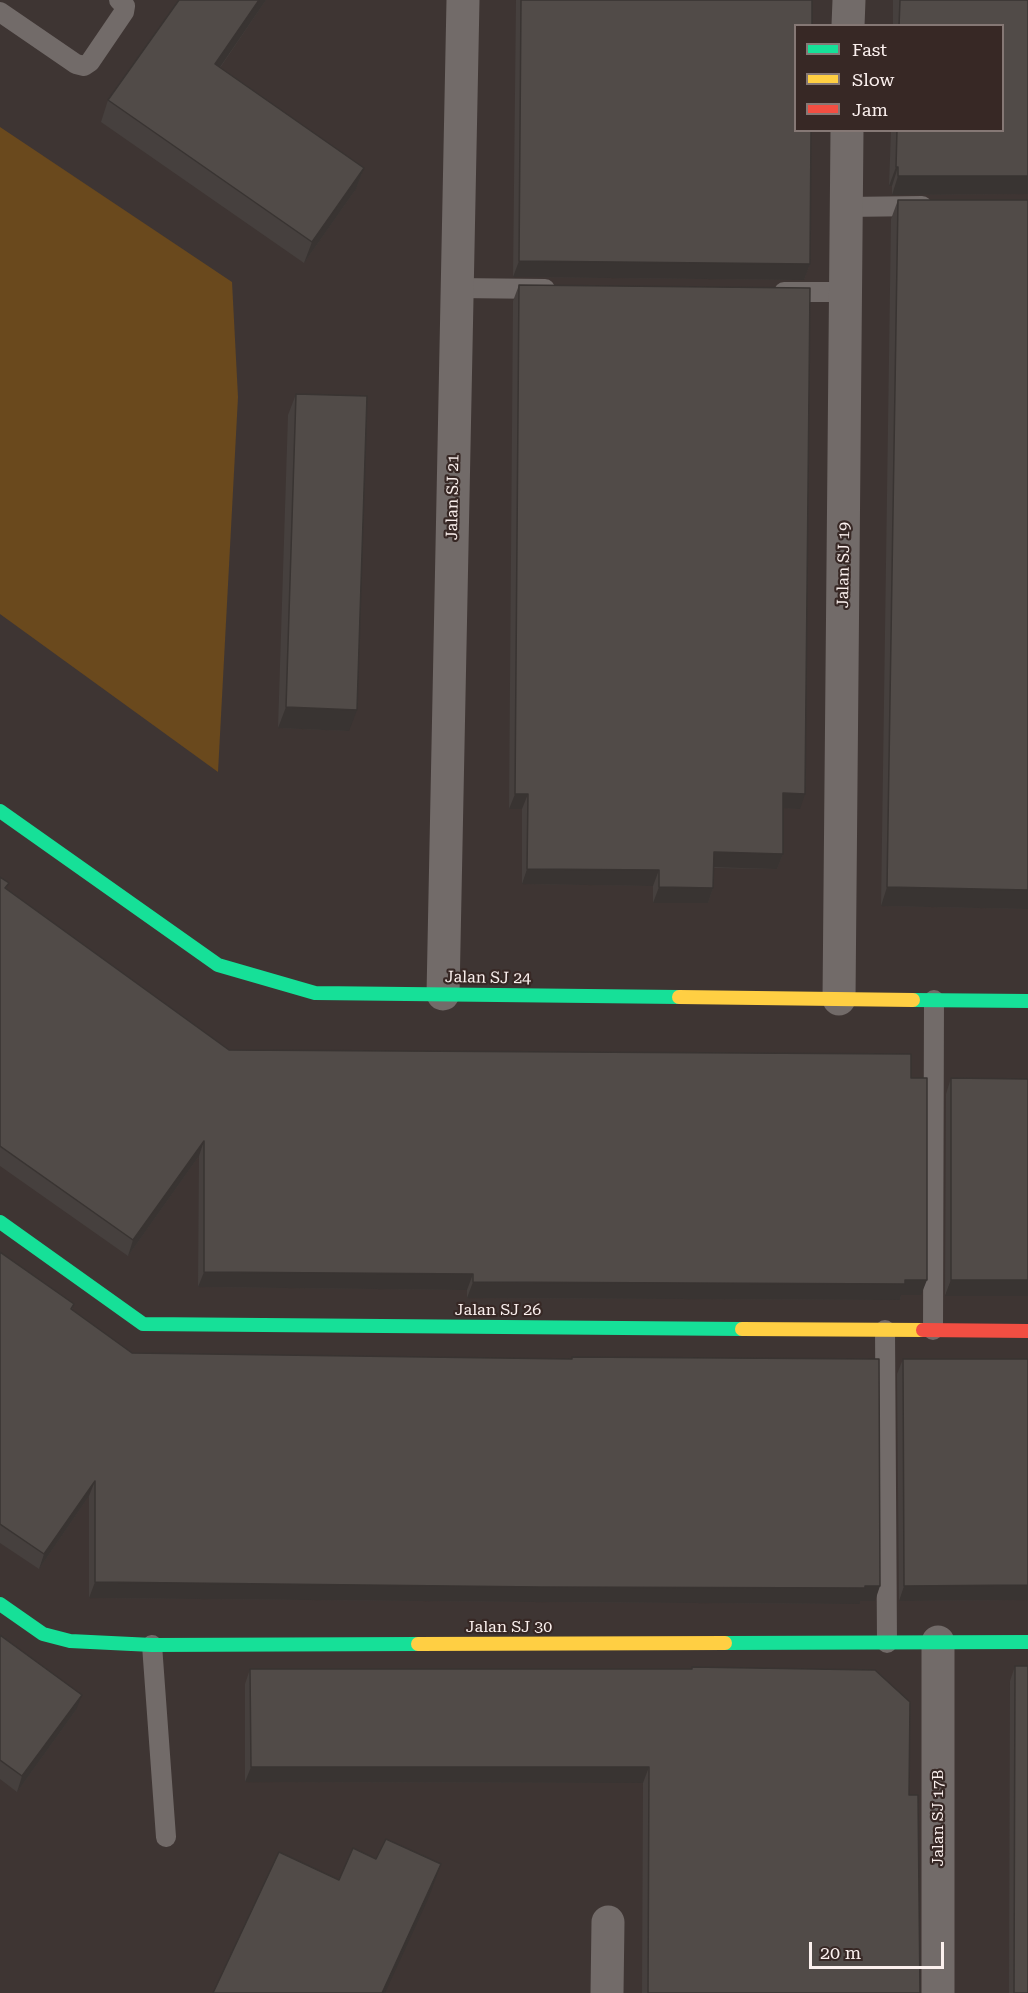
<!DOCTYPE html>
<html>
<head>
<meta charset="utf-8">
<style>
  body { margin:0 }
  #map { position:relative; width:1028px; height:1993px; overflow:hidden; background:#3e3533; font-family:"Roboto Serif",serif }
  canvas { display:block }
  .legend { position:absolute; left:794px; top:24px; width:210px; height:108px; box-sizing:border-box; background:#372825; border:2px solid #857875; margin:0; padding:8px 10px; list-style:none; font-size:18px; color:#fbf0ee }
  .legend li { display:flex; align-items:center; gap:12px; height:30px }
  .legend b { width:30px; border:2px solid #857875 }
  .scale { position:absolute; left:809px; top:1942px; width:135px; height:27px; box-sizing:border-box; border:3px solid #fbf0ee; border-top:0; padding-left:8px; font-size:18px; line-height:21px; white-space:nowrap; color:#fbf0ee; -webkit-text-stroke:4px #372825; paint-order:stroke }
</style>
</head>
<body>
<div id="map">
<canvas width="1028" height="1993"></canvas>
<ul class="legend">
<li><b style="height:8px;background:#16e098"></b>Fast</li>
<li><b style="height:8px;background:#ffcf43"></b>Slow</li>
<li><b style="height:8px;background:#f24e42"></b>Jam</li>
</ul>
<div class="scale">20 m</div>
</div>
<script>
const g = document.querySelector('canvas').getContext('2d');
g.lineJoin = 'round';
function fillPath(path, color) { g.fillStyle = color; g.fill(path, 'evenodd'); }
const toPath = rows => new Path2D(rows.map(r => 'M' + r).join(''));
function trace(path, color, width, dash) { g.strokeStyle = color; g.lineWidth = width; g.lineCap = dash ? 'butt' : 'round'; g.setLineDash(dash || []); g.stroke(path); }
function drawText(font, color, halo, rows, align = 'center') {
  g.font = font + ' "Roboto Serif",serif'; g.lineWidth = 4.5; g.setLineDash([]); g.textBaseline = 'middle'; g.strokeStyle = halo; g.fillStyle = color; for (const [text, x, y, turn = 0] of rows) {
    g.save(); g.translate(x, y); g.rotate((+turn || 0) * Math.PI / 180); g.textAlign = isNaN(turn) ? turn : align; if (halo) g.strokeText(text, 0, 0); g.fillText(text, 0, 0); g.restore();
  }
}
const green = toPath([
  [0,127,232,282,238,397,218,772,0,614]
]);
const lane = toPath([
  [0,12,76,64,84,66,90,62,124,12,125,6,119,0],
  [846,207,922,206],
  [457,288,545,289],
  [784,292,846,292],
  [885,1330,887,1643],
  [933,1330,934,1000],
  [152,1645,166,1837]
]);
const street = toPath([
  [848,26,849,0],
  [443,994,463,0],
  [839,999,847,130],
  [938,1642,938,1993],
  [607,1993,608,1922]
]);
const fast = toPath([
  [0,811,218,965,315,993,679,997],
  [913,1000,1028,1001],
  [0,1222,143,1324,742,1329],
  [0,1604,43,1634,70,1641,152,1645,418,1644],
  [725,1643,1028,1642]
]);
const slow = toPath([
  [679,997,913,1000],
  [742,1329,923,1330],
  [418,1644,725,1643]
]);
const jam = toPath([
  [923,1330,1028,1331]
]);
const wall = toPath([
  [179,0,266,0,220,68,364,168,356,189,304,263,101,122,108,100],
  [516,0,812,0,810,264,804,280,513,277],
  [893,0,1028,0,1028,194,892,195,892,186,889,186,891,130,1002,130,1002,26,893,26],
  [898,200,1028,909,881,906,891,219],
  [519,285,800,809,783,808,783,854,777,869,714,868,713,888,708,903,653,903,653,886,522,884,522,809,509,809,513,301],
  [296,394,349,731,278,728,288,415],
  [0,877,7,889,229,1050,911,1078,921,1295,901,1295,900,1300,467,1298,467,1290,198,1287,199,1156,128,1256,0,1166],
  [951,1078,1028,1079,945,1296,946,1094],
  [0,1252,74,1304,72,1310,132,1353,571,1359,572,1357,875,1601,860,1601,860,1604,534,1602,89,1598,89,1496,39,1569,0,1543],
  [903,1359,1028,1359,1028,1600,899,1601,897,1374],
  [0,1635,76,1710,17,1792,0,1779],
  [1015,1666,1028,1993,1009,1993,1010,1681],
  [692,1667,909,1795,920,1993,642,1993,643,1783,245,1782,245,1684,250,1669,691,1669]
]);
const shadedWall = toPath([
  [259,0,266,0,207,86,215,64],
  [896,167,898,167,892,186,889,186],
  [364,168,356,189,304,263,312,242],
  [898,176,1028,176,1028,194,892,195],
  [519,261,810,264,804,280,513,277],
  [286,707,357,710,349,731,278,728],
  [783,793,805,794,800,809,777,808],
  [515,794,528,794,522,809,509,809],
  [714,852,783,854,777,869,708,867],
  [527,869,659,870,653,886,522,884],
  [659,887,713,888,708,903,653,903],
  [887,887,1028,890,1028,909,881,906],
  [204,1141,199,1156,128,1256,133,1240],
  [204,1272,473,1274,467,1290,198,1287],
  [927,1280,921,1295,901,1295,900,1300,467,1298,473,1282],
  [951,1280,1028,1280,1028,1296,945,1296],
  [95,1481,89,1496,39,1569,44,1554],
  [95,1582,865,1586,880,1586,875,1601,860,1601,860,1604,534,1602,89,1598],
  [1028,1585,1028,1600,899,1601,904,1586],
  [82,1695,76,1710,17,1792,22,1776],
  [251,1767,649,1767,643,1783,245,1782],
  [441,1864,429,1897,385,1993,382,1993]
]);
const building = toPath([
  [179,0,259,0,215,64,364,168,312,242,108,100,179,0],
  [521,0,812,0,812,26,795,26,795,130,811,130,810,264,519,261,521,0],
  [900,0,1028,0,1028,176,898,176,898,167,896,167,897,130,1002,130,1002,26,899,26,900,0],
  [898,200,1028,200,1028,890,887,887,898,200],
  [519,285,810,288,805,794,783,793,783,854,714,852,713,888,659,887,659,870,527,869,528,794,515,794,519,285],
  [296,394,367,396,357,710,286,707,296,394],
  [0,877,9,883,5,888,229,1050,911,1054,911,1078,927,1078,927,1280,905,1280,905,1284,473,1282,473,1274,204,1272,204,1141,133,1240,0,1146,0,877],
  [951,1078,1028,1079,1028,1280,951,1280,951,1078],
  [0,1252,74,1304,71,1309,132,1353,572,1359,572,1357,879,1359,880,1586,865,1586,865,1588,540,1587,95,1582,95,1481,44,1554,0,1524,0,1252],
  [903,1359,1028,1359,1028,1585,904,1586,903,1359],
  [0,1635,82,1695,22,1776,0,1760,0,1635],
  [1015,1666,1028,1666,1028,1993,1014,1993,1015,1666],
  [692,1667,875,1670,910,1702,909,1795,918,1795,920,1993,648,1993,649,1767,251,1767,250,1669,692,1669,692,1667],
  [386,1839,441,1864,382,1993,213,1993,279,1852,339,1880,353,1848,376,1859,386,1839]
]);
const streetNames = [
  ["Jalan SJ 21",453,497,-89],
  ["Jalan SJ 19",844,565,-89],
  ["Jalan SJ 24",488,978,1],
  ["Jalan SJ 26",498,1310],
  ["Jalan SJ 30",509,1627],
  ["Jalan SJ 17B",938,1818,-90]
];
fillPath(green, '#6a491d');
trace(lane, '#726b69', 20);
trace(street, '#726b69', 33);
trace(fast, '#16e098', 14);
trace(slow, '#ffcf43', 14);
trace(jam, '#f24e42', 14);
fillPath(wall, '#46403e');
fillPath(shadedWall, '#393432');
fillPath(building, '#514b48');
trace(building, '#393432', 1.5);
drawText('16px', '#fbf0ee', '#372825', streetNames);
</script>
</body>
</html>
